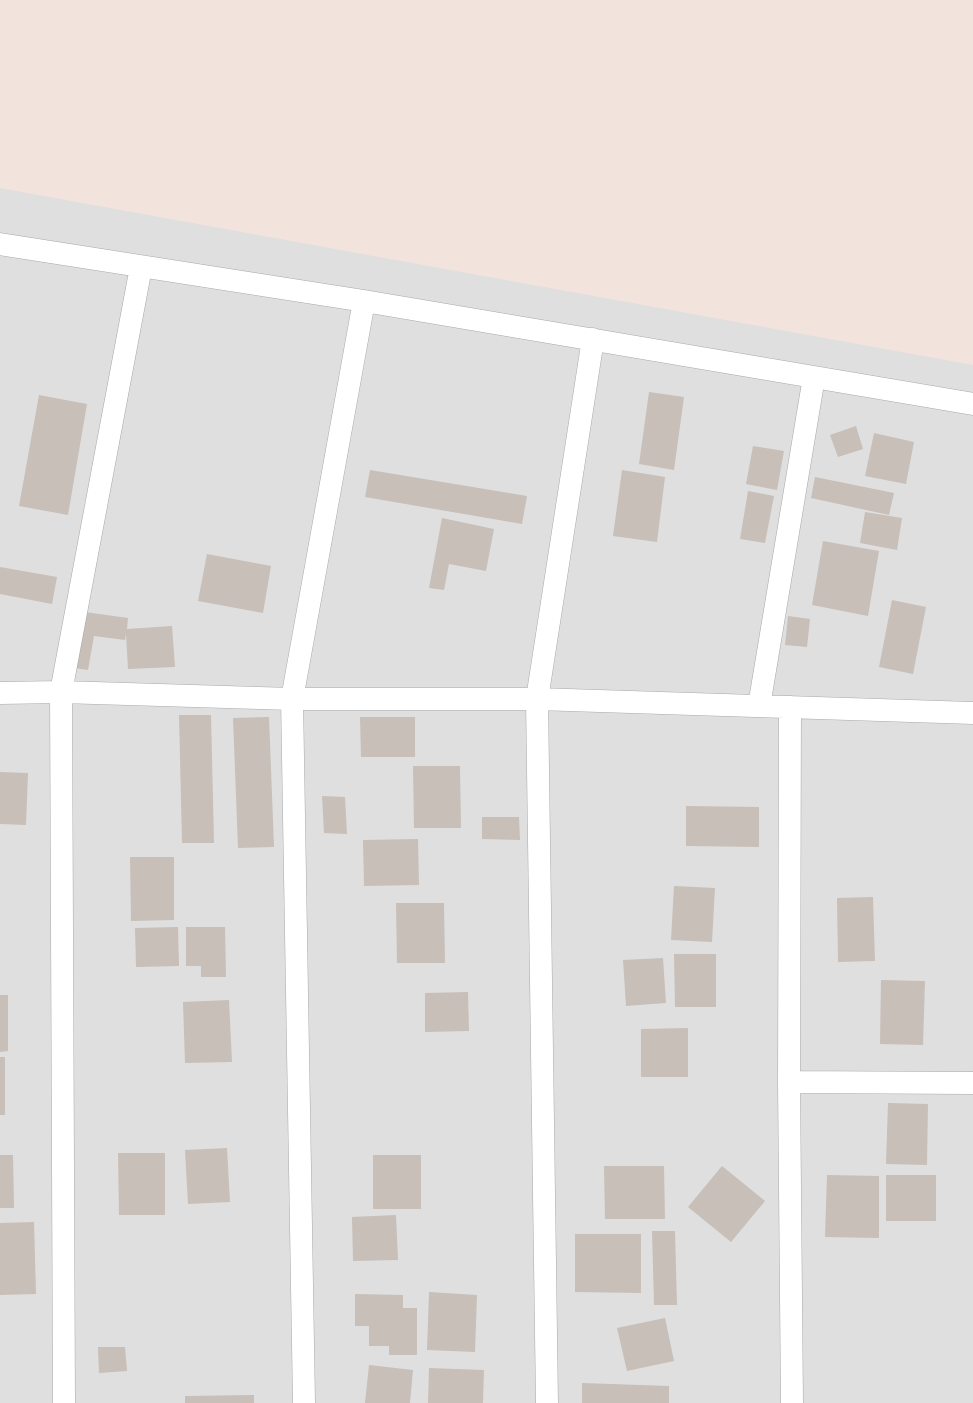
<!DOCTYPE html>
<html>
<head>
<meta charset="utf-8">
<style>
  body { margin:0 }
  canvas { display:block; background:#f2efe9 }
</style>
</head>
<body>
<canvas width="973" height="1403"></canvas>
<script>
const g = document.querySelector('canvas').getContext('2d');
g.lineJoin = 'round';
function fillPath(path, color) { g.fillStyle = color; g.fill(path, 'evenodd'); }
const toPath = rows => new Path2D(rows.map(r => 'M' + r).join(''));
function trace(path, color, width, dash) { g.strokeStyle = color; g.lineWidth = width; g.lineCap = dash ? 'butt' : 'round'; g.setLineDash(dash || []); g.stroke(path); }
const residential = toPath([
  [0,0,973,0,973,1403,0,1403]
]);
const military = toPath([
  [0,0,973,0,973,365,0,188]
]);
const building = toPath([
  [649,392,684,397,674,470,639,464],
  [39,395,87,404,68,515,19,506],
  [856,426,863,449,838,457,830,435],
  [874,433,914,442,906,484,865,476],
  [753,446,784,451,777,490,746,484],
  [370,470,527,496,522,524,365,497],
  [622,470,665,477,657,542,613,536],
  [815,477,894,493,889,515,811,498],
  [748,491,774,496,765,543,740,539],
  [865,512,902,518,897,550,860,543],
  [442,518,494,529,486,571,449,564,444,590,429,588],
  [823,541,879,551,868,616,812,605],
  [207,554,271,566,263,613,198,601],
  [0,567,57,577,52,604,0,594],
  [892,600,926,607,913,674,879,667],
  [85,612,128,618,127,629,172,626,175,667,128,669,126,634,125,640,94,636,88,670,74,668],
  [788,616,810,619,807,647,785,645],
  [179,715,211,715,214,843,182,843],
  [269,717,274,847,238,848,233,718],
  [360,717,415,717,415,757,361,757],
  [413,766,460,766,461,828,414,828],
  [0,772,28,773,26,825,0,824],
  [322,796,345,797,347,834,324,833],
  [686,806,759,807,759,847,686,846],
  [482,817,519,817,520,840,482,839],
  [418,839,419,885,364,886,363,840],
  [130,857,174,857,174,920,131,921],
  [674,886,715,888,712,942,671,940],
  [873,897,875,961,838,962,837,898],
  [396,903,444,903,445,963,397,963],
  [178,927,179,966,136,967,135,928],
  [186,927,225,927,226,977,201,977,201,966,186,966],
  [674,954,716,954,716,1007,675,1007],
  [663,958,666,1003,626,1006,623,960],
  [881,980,925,981,923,1045,880,1044],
  [468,992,469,1031,425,1032,425,993],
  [0,995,8,995,8,1051,0,1052],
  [229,1000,232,1062,185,1063,183,1002],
  [688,1028,688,1077,641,1077,641,1029],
  [0,1057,5,1057,5,1115,0,1115],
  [888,1103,928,1104,927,1165,886,1164],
  [227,1148,230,1202,188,1204,185,1150],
  [118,1153,165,1153,165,1215,119,1215],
  [0,1155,13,1155,14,1208,0,1208],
  [373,1155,421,1155,421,1209,373,1209],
  [604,1166,664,1166,665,1219,605,1219],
  [722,1166,765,1201,731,1242,688,1207],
  [827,1175,879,1176,879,1238,825,1237],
  [886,1175,936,1175,936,1221,886,1221],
  [396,1215,398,1260,353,1261,352,1217],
  [34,1222,36,1294,0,1295,0,1223],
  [652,1231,675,1231,677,1305,654,1305],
  [575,1234,641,1234,641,1293,575,1292],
  [429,1292,477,1295,475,1352,427,1350],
  [355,1294,403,1295,403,1308,417,1308,417,1355,389,1355,389,1346,369,1346,369,1326,355,1326],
  [665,1318,674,1361,627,1371,617,1328],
  [98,1347,125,1347,127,1371,99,1373],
  [369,1365,413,1370,410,1403,365,1403],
  [429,1368,484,1370,483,1403,428,1403],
  [582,1383,669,1386,669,1403,582,1403],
  [254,1395,254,1403,185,1403,185,1396]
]);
const minor = toPath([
  [0,244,364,301,973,404],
  [0,693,61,692,292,699,537,699,973,713],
  [759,706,814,377],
  [790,707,789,1082,792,1403],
  [789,1082,973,1083],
  [64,1403,61,692,141,267],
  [304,1403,292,699,364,301],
  [547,1403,537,699,593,339]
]);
fillPath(residential, '#e0dfdf');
fillPath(military, '#f3e3dd');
fillPath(building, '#c7bfb8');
trace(minor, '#a9a9a9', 23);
trace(minor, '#fff', 22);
</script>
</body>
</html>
